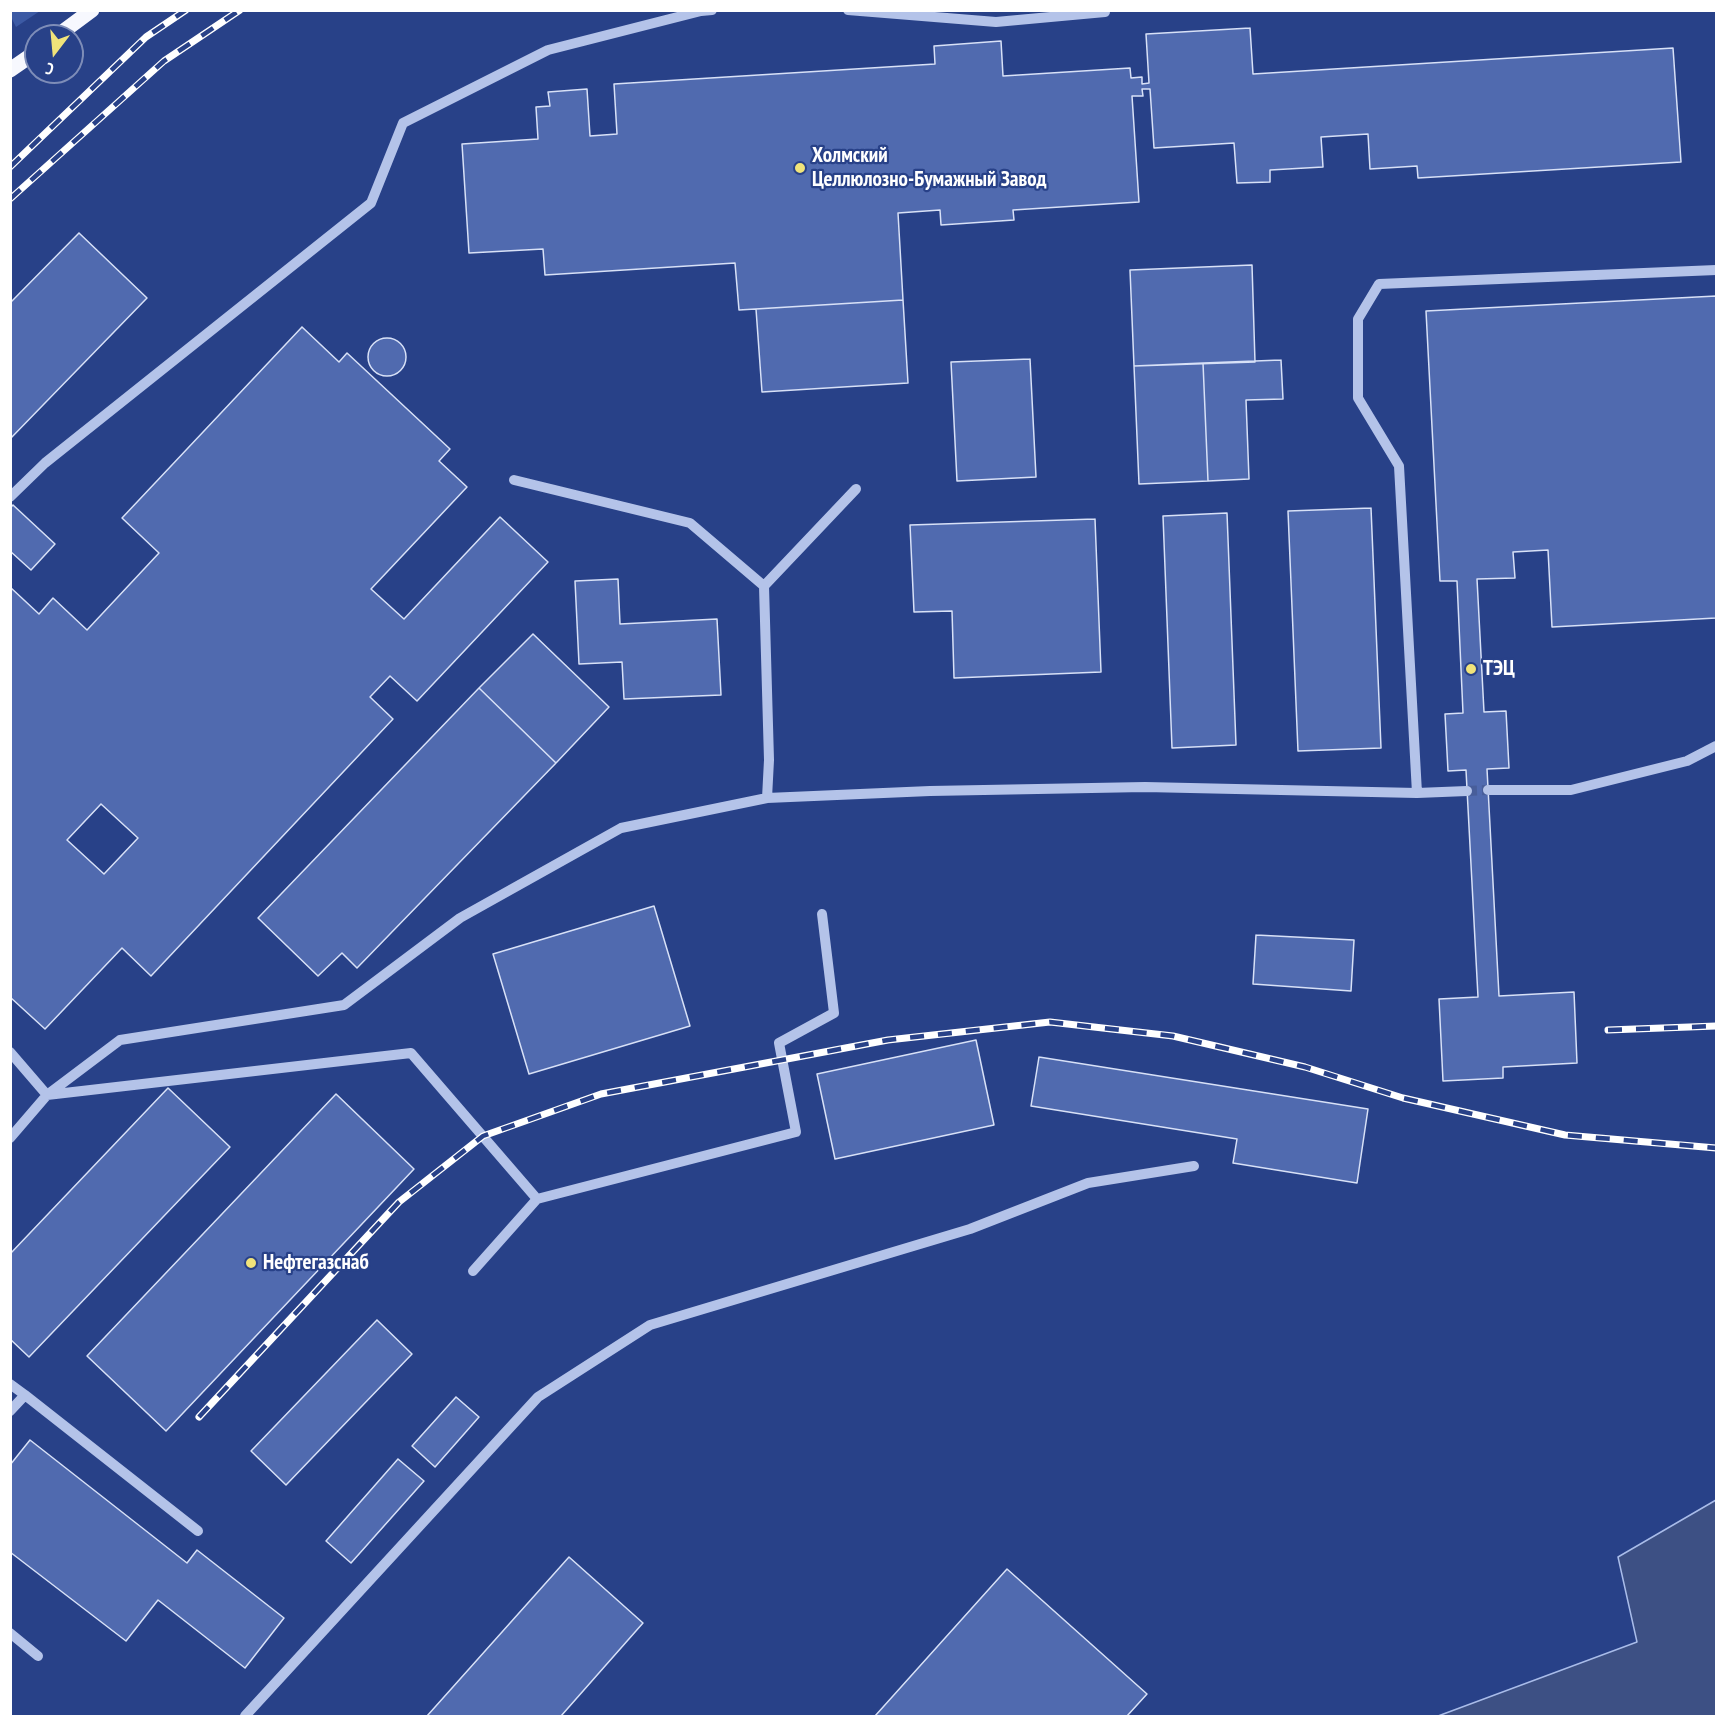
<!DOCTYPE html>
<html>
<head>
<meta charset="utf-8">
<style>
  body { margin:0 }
  #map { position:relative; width:1727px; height:1727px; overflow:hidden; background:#284188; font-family:"PT Sans Narrow",sans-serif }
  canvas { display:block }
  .frame { position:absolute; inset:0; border:12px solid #fff; pointer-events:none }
  .north { position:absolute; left:24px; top:24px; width:60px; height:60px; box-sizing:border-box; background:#284188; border:2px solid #7e8db8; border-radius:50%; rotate:196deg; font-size:16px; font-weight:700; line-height:24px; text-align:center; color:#fff }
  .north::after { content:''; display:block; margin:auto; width:21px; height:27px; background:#f0e37a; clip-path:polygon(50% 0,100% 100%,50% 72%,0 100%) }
</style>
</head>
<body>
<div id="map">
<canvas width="1727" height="1727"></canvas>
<div class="frame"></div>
<div class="north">С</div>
</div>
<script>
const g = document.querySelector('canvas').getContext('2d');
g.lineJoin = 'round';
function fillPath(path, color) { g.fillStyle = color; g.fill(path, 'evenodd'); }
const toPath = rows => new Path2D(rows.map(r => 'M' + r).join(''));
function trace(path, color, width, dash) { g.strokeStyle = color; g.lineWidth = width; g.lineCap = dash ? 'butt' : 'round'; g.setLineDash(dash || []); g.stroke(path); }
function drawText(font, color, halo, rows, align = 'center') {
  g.font = font + ' "PT Sans Narrow",sans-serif'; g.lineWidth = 4.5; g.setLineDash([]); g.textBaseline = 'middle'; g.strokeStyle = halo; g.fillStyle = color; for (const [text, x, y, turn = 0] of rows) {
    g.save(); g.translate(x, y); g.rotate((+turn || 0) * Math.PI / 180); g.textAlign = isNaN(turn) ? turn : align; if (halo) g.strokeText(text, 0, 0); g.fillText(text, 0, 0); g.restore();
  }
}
const green = toPath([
  [10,11,11,10,40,11,16,27,11,17]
]);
const water = toPath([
  [1716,1500,1716,1716,1438,1716,1637,1642,1618,1557,1716,1500]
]);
const building = toPath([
  [1250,28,1253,74,1673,48,1681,162,1418,178,1417,166,1370,169,1368,134,1321,137,1323,167,1270,170,1270,182,1237,183,1234,143,1154,148,1150,89,1142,89,1143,96,1132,96,1139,202,1013,210,1014,220,941,225,940,210,898,213,903,300,739,310,735,263,545,275,543,249,469,253,462,144,538,139,536,107,550,106,548,92,587,89,590,136,617,134,614,84,935,64,934,46,1001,41,1003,76,1130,68,1131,78,1142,77,1142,84,1149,83,1146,34,1250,28],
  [79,233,147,298,10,439,10,303,79,233],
  [1252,265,1255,362,1134,366,1130,270,1252,265],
  [1716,296,1716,618,1552,627,1548,550,1513,552,1515,578,1477,579,1484,712,1506,711,1509,768,1487,769,1499,996,1574,992,1577,1063,1503,1067,1503,1078,1443,1081,1439,999,1478,997,1466,770,1448,771,1445,714,1463,713,1457,581,1440,581,1426,311,1716,296],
  [903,300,908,383,762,392,756,309,903,300],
  [302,327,339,362,347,353,450,449,439,461,467,487,371,589,404,619,500,517,548,562,417,701,390,676,370,697,393,719,151,976,122,948,45,1029,10,997,10,587,39,614,53,598,87,630,159,553,122,518,302,327],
  [101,804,138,838,104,874,67,840,101,804],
  '368 357a19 19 0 1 1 38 0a19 19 0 1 1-38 0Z',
  [1030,359,1036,477,957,481,951,362,1030,359],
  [1281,360,1283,399,1246,400,1249,479,1208,481,1203,363,1281,360],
  [1203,363,1208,481,1139,484,1134,366,1203,363],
  [13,505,55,544,31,570,10,551,10,508,13,505],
  [1371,508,1381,748,1298,751,1288,511,1371,508],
  [1227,513,1236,745,1172,748,1163,516,1227,513],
  [1095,519,1101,672,954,678,952,611,914,612,910,525,1095,519],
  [618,579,620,624,717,619,721,695,624,699,622,662,579,664,575,581,618,579],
  [533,634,609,707,556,763,479,688,533,634],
  [479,688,556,763,357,968,342,953,318,976,258,918,479,688],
  [654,906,690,1026,529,1074,493,954,654,906],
  [1256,935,1354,940,1351,991,1253,984,1256,935],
  [976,1040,994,1125,835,1159,817,1074,976,1040],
  [1039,1057,1368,1109,1357,1183,1233,1163,1237,1139,1031,1106,1039,1057],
  [168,1088,230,1147,29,1357,10,1339,10,1254,168,1088],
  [336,1094,414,1169,166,1431,87,1356,336,1094],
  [377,1320,412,1354,286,1485,251,1451,377,1320],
  [456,1397,479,1417,435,1467,412,1446,456,1397],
  [30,1440,187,1563,197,1550,284,1618,245,1668,158,1600,126,1641,10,1552,10,1465,30,1440],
  [398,1459,424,1481,351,1563,326,1541,398,1459],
  [569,1557,643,1623,561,1716,427,1716,569,1557],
  [1007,1569,1147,1694,1127,1716,875,1716,1007,1569]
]);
const minorTunnel = toPath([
  [1467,791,1488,790]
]);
const minor = toPath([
  [848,10,996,22,1105,12],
  [514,480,690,523,764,586],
  [10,497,45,463,371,203,403,123,548,50,701,11,712,10],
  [1488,790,1571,790,1687,761,1716,746],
  [1417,793,1399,466,1358,398,1358,319,1379,284,1716,270],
  [767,798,769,760,764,586,856,489],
  [10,1052,47,1095,411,1053,537,1199],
  [10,1138,47,1095,120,1040,344,1005,460,918,621,828,767,798,930,791,1145,787,1417,793,1467,791],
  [473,1271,537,1199,796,1132,779,1043,834,1013,822,914],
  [10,1384,25,1395],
  [10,1411,25,1395,198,1531],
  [10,1633,38,1656],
  [245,1716,538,1397,650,1325,970,1229,1088,1183,1194,1166]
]);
const major = toPath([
  [57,36,92,10],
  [10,70,36,52]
]);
const rail = toPath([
  [10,167,146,37,186,10],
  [10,199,164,61,240,10],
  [1608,1030,1716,1026],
  [199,1417,399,1202,483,1136,601,1094,888,1040,1050,1022,1173,1036,1305,1067,1403,1098,1565,1135,1716,1148]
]);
const markers = [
  [800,168,6,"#f0e37a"],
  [1471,669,6,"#f0e37a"],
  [251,1263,6,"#f0e37a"]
];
const poiNames = [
  ["Холмский",812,156],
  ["Целлюлозно-Бумажный Завод",812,180],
  ["ТЭЦ",1483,669],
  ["Нефтегазснаб",263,1263]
];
fillPath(green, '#3c5aa4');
fillPath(water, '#3d5084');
trace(water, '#a9bce9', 1.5);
fillPath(building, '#506aaf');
trace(building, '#d8e1f7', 1.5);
trace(minorTunnel, '#485e9a', 10, [10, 5]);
trace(minor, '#b4c3e9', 10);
trace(major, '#f7f8fe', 15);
trace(rail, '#fff', 7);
trace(rail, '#284188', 4.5, [14]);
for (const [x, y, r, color] of markers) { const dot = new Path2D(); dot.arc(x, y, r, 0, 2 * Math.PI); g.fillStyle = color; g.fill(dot); trace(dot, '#284188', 2); }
drawText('bold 21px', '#fff', '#284188', poiNames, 'left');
</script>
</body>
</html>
